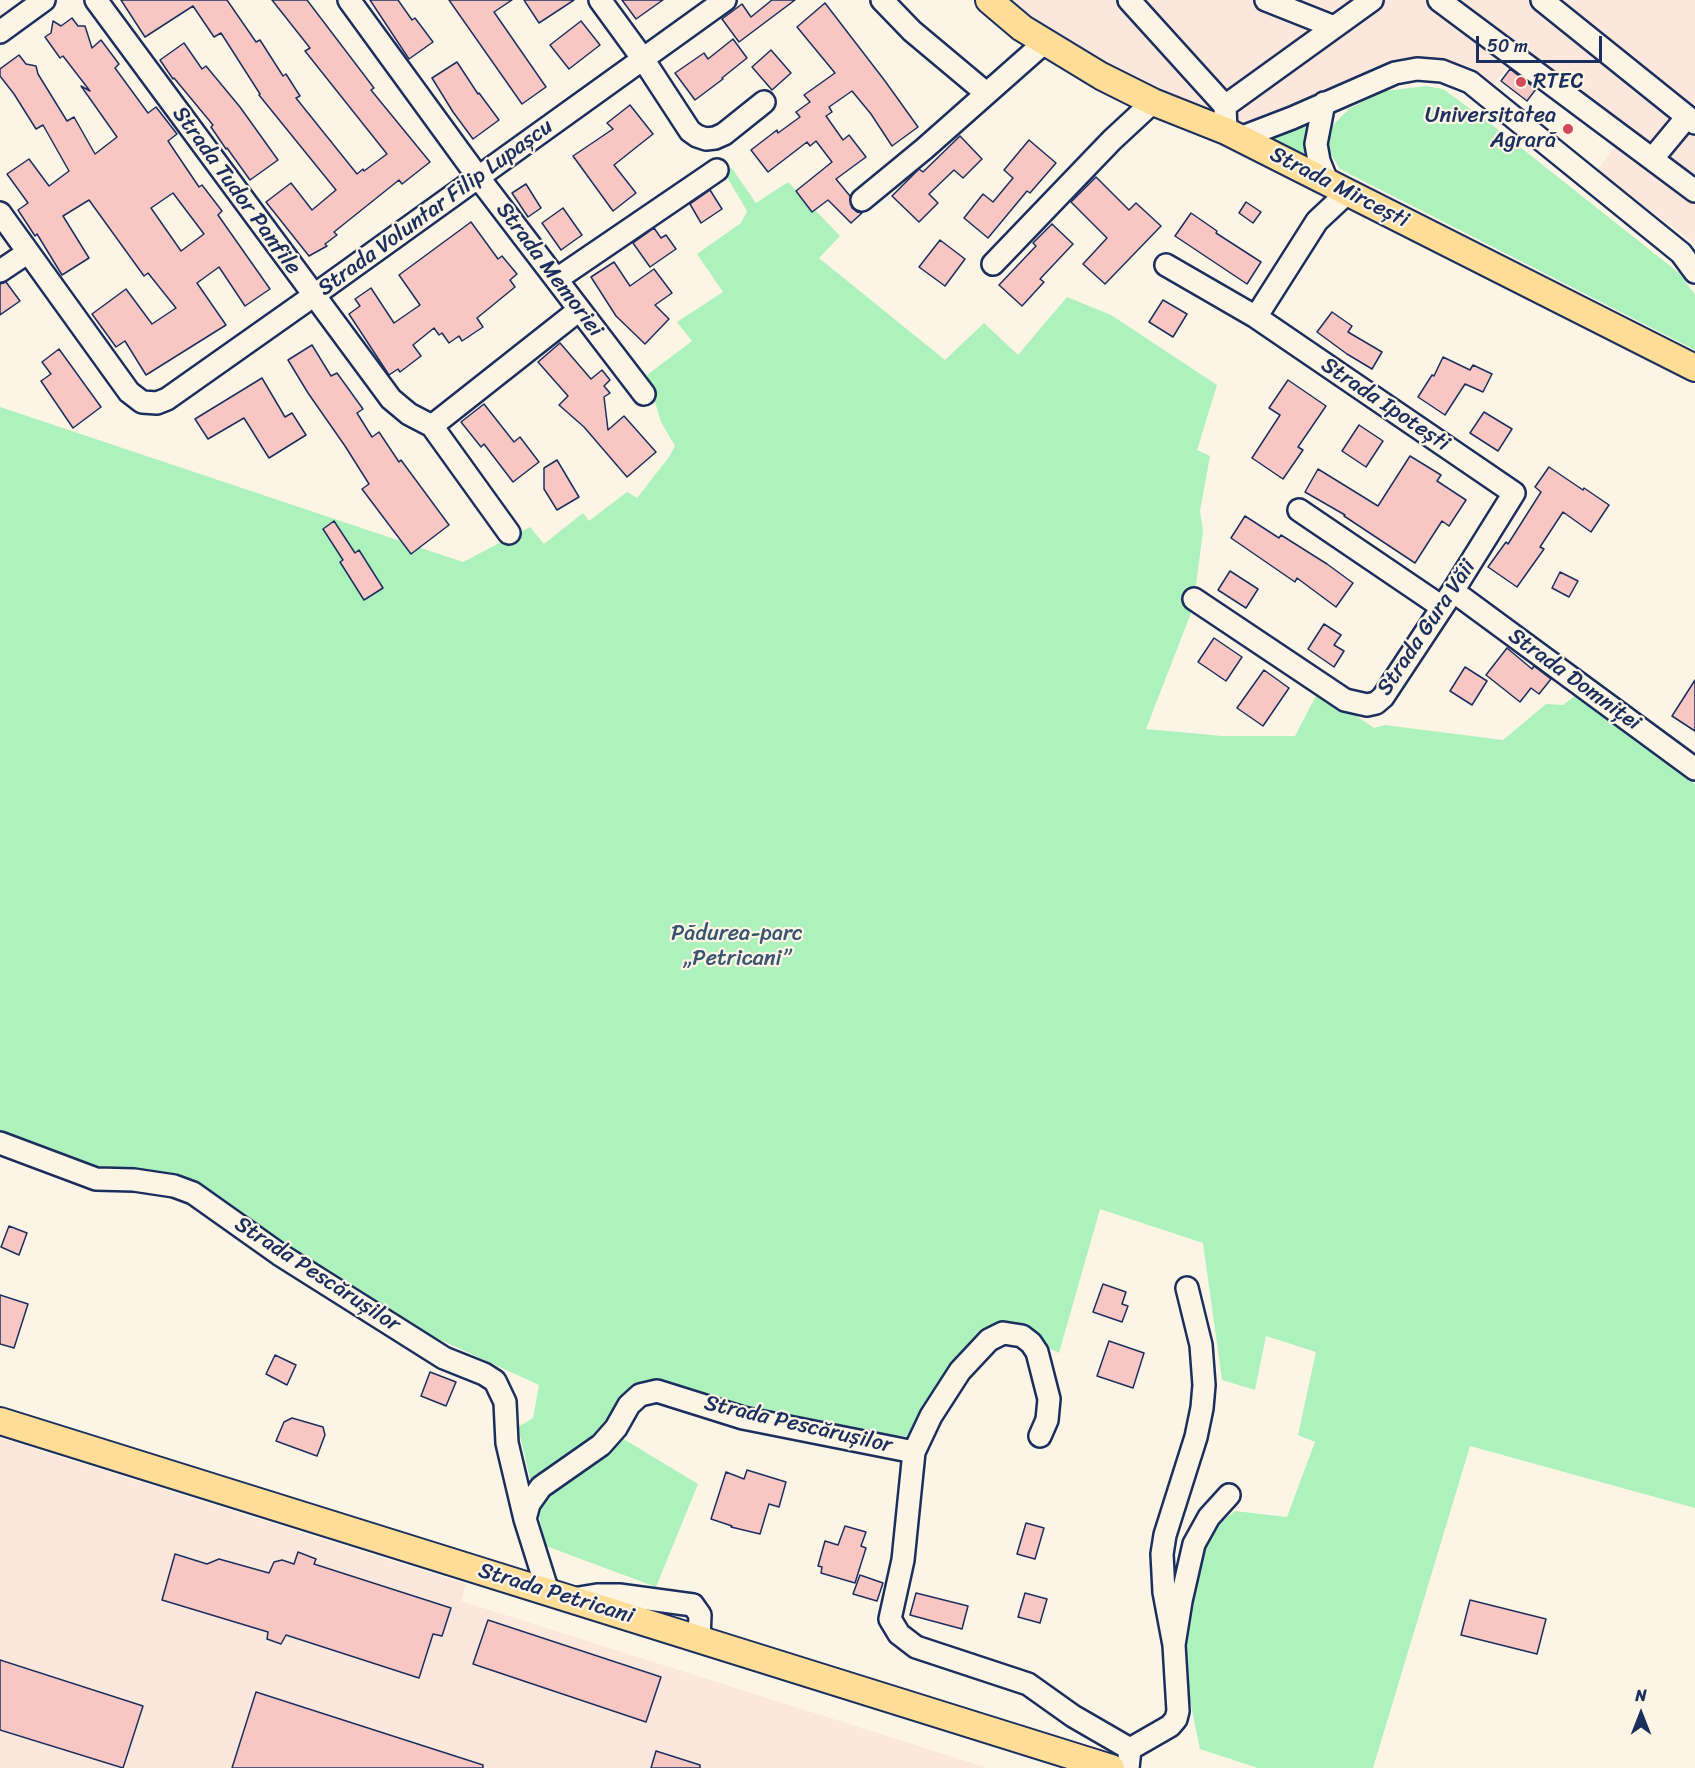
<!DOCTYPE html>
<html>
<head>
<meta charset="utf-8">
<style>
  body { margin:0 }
  #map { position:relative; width:1695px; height:1768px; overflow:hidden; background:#fcf5e5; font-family:Sriracha,sans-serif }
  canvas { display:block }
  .north { position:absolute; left:1611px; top:1684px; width:60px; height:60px; -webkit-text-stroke:4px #fcf5e5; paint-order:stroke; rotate:0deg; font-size:16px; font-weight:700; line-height:24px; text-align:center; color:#1b2f5e }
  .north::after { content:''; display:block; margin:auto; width:21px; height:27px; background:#1b2f5e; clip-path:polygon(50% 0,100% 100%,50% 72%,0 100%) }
  .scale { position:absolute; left:1476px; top:36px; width:126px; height:27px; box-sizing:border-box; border:3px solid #1b2f5e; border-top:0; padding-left:8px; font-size:18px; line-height:21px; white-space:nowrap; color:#1b2f5e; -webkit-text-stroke:4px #fcf5e5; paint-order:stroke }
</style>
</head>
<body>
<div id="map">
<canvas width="1695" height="1768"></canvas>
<div class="north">N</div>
<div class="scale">50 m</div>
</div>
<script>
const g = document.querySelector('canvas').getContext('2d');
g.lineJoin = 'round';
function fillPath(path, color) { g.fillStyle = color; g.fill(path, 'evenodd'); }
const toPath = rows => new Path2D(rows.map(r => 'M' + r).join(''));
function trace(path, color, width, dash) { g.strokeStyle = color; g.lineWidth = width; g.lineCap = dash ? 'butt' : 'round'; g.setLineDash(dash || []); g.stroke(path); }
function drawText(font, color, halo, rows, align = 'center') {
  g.font = font + ' Sriracha,sans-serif'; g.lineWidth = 4.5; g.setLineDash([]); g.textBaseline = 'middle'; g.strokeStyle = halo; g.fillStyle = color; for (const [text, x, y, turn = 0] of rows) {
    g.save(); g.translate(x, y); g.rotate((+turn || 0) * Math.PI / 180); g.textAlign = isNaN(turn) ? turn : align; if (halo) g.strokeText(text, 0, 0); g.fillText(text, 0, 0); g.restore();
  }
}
const built = toPath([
  [1004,0,1695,0,1695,244,1597,170,1620,141,1515,59,1490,88,1460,65,1438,58,1403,63,1267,126,1209,116,1091,60],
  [0,1438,466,1584,461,1601,988,1768,0,1768]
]);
const green = toPath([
  [1426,86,1443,89,1491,124,1679,273,1695,295,1695,350,1340,169,1329,151,1329,129,1350,108,1385,91],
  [1311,116,1307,155,1266,138],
  [731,167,756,203,788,182,840,236,819,258,945,360,984,323,1018,355,1067,297,1111,315,1217,385,1197,450,1210,456,1200,511,1203,531,1193,608,1146,729,1222,736,1295,736,1319,690,1374,728,1385,725,1503,740,1546,704,1563,705,1576,695,1695,784,1695,1508,1470,1446,1373,1768,1258,1768,1200,1749,1183,1667,1195,1571,1212,1529,1235,1511,1287,1517,1315,1442,1298,1435,1316,1352,1266,1336,1255,1390,1222,1380,1203,1243,1100,1209,1059,1353,1002,1325,950,1367,917,1438,796,1422,640,1384,607,1429,698,1484,656,1587,546,1546,518,1427,533,1418,539,1385,432,1336,178,1177,64,1162,0,1137,0,407,463,562,530,527,544,544,583,513,589,521,627,492,637,498,669,457,675,446,661,422,647,375,692,341,677,322,723,292,697,254,741,223,747,211,727,177]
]);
const building = toPath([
  [121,0,227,0,256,42,260,40,283,76,286,74,300,96,296,98,357,174,363,169,364,171,387,154,305,51,310,48,272,0,307,0,374,88,371,90,430,162,402,184,399,180,334,232,337,235,325,244,327,246,309,256,266,202,291,183,312,210,336,190,259,95,260,94,221,33,214,37,193,6,145,37,121,0],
  [370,0,398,0,412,20,415,18,433,42,409,59,370,0],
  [449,0,512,0,494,12,546,87,522,104,449,0],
  [524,0,574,0,539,23,524,0],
  [622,0,663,0,636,19,622,0],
  [772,0,795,0,739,42,722,19,742,4,751,17,772,0],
  [825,3,885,81,918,127,892,146,871,114,852,91,829,107,832,112,826,116,843,140,849,135,866,157,836,179,850,196,852,208,857,212,862,213,851,223,828,200,812,212,796,191,832,162,816,141,810,146,807,142,768,172,751,150,777,130,778,133,800,117,796,112,810,102,804,95,835,73,797,27,825,3],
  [72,18,78,26,85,26,92,48,101,40,119,64,115,68,148,113,156,107,177,134,168,141,199,187,202,185,222,211,218,215,270,289,245,306,219,267,197,283,226,325,146,375,125,341,116,347,92,314,126,289,152,324,176,308,148,273,144,276,89,200,63,216,89,258,62,275,37,234,35,236,18,210,28,203,7,174,29,159,49,186,69,171,43,125,36,129,14,94,0,76,0,69,19,55,26,64,36,66,38,74,67,121,74,117,95,154,117,137,81,86,90,91,63,56,60,58,45,37,51,33,53,21,61,26,72,18],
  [173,193,204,234,181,251,151,208,173,193],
  [581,21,600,45,569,69,550,45,581,21],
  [733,39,747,58,722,78,723,79,695,100,675,73,704,53,708,59,733,39],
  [184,43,202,69,206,66,240,107,278,160,250,180,227,148,226,149,211,127,213,125,174,78,173,79,160,60,184,43],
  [771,50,791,73,772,90,752,67,771,50],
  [457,62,478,94,479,93,499,120,473,139,453,112,432,78,457,62],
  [1510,69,1536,89,1527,101,1501,81,1510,69],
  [630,105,653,134,614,165,636,193,613,211,573,156,613,129,607,123,630,105],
  [960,136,982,159,963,178,954,170,929,194,938,203,919,222,892,196,919,169,923,172,960,136],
  [1029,140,1056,163,1030,193,1027,191,988,238,964,218,983,194,993,202,1013,178,1004,170,1029,140],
  [1096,177,1129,210,1136,203,1161,226,1105,284,1083,264,1107,238,1071,202,1096,177],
  [526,184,541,208,528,217,512,193,526,184],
  [710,190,722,209,701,223,690,204,710,190],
  [1246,202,1261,212,1253,223,1239,213,1246,202],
  [563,208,582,235,561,250,542,223,563,208],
  [1191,213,1217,231,1216,233,1261,262,1247,284,1175,236,1191,213],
  [471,222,498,259,502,256,517,274,510,280,515,287,477,318,483,327,462,341,459,336,449,343,442,333,439,335,434,328,413,345,421,356,400,372,398,369,389,375,349,314,360,306,355,299,371,288,394,323,420,305,399,275,471,222],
  [1052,224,1073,244,1040,279,1044,282,1022,306,999,285,1036,246,1033,243,1052,224],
  [654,228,661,238,666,235,676,249,650,267,633,243,654,228],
  [940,240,965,259,945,286,919,267,940,240],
  [614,262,630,286,654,269,672,293,655,305,669,319,645,344,616,316,591,277,614,262],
  [6,282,20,301,0,315,0,284,6,282],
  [1163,300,1187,314,1173,337,1149,322,1163,300],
  [1332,312,1352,326,1348,332,1382,352,1372,369,1347,354,1317,332,1332,312],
  [560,343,591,379,602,370,610,380,604,386,610,393,604,397,608,430,624,416,656,452,627,477,584,427,559,405,568,396,538,362,560,343],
  [312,345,331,376,337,373,363,409,357,413,372,437,379,432,399,462,401,460,449,525,411,554,362,489,369,484,345,446,308,393,288,360,312,345],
  [59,349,101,407,73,428,41,381,51,374,42,362,59,349],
  [1443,357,1470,370,1473,365,1492,374,1483,392,1465,384,1445,415,1418,397,1432,375,1434,376,1443,357],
  [262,378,285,417,292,413,306,435,269,458,244,418,208,439,195,419,262,378],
  [1288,380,1326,406,1298,447,1303,450,1283,479,1252,458,1280,415,1269,408,1288,380],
  [484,404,514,442,520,437,539,462,513,482,484,444,481,447,461,422,484,404],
  [1484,412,1512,429,1498,451,1470,433,1484,412],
  [1359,425,1383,441,1366,467,1342,451,1359,425],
  [1410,456,1441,475,1437,481,1466,500,1449,526,1442,521,1415,563,1344,516,1345,515,1305,492,1318,469,1378,506,1410,456],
  [557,460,579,497,557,510,544,489,544,468,557,460],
  [1549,467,1583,490,1584,488,1609,505,1591,532,1563,512,1540,547,1544,549,1517,587,1488,567,1506,542,1508,544,1541,492,1535,487,1549,467],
  [1245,516,1279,538,1281,535,1327,564,1353,583,1336,607,1297,578,1295,582,1231,538,1245,516],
  [334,521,355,553,359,550,383,588,364,600,340,562,343,560,323,529,334,521],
  [1230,571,1258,589,1246,608,1218,590,1230,571],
  [1560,572,1578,581,1569,597,1552,588,1560,572],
  [1324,624,1341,635,1334,645,1344,651,1334,667,1308,649,1324,624],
  [1214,638,1242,657,1226,681,1198,662,1214,638],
  [1507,648,1532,669,1534,666,1551,679,1539,694,1531,688,1520,702,1486,675,1507,648],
  [1465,667,1487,681,1472,705,1450,691,1465,667],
  [1264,670,1289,688,1263,726,1237,708,1264,670],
  [1695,680,1695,731,1672,716,1695,680],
  [9,1226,27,1233,19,1255,1,1247,9,1226],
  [1103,1284,1126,1292,1122,1304,1128,1306,1122,1322,1093,1312,1103,1284],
  [0,1295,28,1304,14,1348,0,1344,0,1295],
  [1109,1341,1144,1353,1133,1388,1097,1376,1109,1341],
  [275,1355,296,1365,287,1385,266,1374,275,1355],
  [430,1372,456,1382,446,1406,421,1396,430,1372],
  [292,1418,323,1427,325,1435,317,1456,276,1441,284,1422,292,1418],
  [747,1470,786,1482,779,1507,769,1504,760,1534,731,1527,732,1526,711,1519,726,1472,744,1479,747,1470],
  [1026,1523,1044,1528,1035,1559,1017,1554,1026,1523],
  [845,1526,866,1532,861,1546,866,1548,855,1583,821,1573,822,1567,818,1566,825,1541,838,1545,845,1526],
  [298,1552,316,1559,314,1564,451,1608,442,1636,433,1634,419,1678,286,1635,281,1644,267,1639,268,1632,162,1600,175,1554,207,1564,219,1559,269,1573,274,1562,282,1560,294,1564,298,1552],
  [860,1575,883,1583,877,1601,853,1594,860,1575],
  [916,1593,968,1606,962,1629,910,1615,916,1593],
  [1025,1593,1047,1599,1040,1623,1018,1617,1025,1593],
  [1470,1600,1546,1619,1537,1654,1461,1635,1470,1600],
  [488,1620,661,1677,646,1722,473,1664,488,1620],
  [0,1660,143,1706,123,1768,0,1730,0,1660],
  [256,1692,483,1765,483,1768,232,1768,256,1692],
  [656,1751,700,1765,700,1768,651,1768,656,1751]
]);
const minor = toPath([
  [96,0,391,399,409,414,432,426,509,533],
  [349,0,478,177,644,394],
  [600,0,643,59,690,131,697,136,706,139,715,138,724,134,764,102],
  [882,0,912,31,986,93],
  [1129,0,1225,106],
  [1266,0,1334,27],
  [1439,0,1695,191],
  [1542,0,1695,123],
  [0,32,44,0],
  [1324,103,1316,144,1319,161,1327,181],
  [1226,131,1225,106,1372,0],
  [1240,138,1292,118,1395,73,1417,69,1442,71,1470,82,1681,253,1695,272],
  [1653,158,1687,117],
  [862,200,924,149,1045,42],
  [0,213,129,392,142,402,157,403,167,399,313,296,725,0],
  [993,264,1112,140,1153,102],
  [1166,265,1256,317,1514,493,1453,591,1383,697,1376,703,1367,705,1345,700,1194,599],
  [0,271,27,253],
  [557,279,717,170],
  [1256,317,1317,221,1348,192],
  [432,426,579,310],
  [1299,510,1442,607],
  [1453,591,1695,769],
  [0,1143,96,1179,134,1180,174,1186,193,1193,279,1254,444,1358,484,1374,495,1381,505,1402,507,1443,525,1519],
  [1040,1436,1047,1420,1049,1399,1037,1352,1031,1343,1022,1336,1003,1333,989,1340,960,1371,931,1416,914,1452,903,1560,890,1619,899,1634,916,1647,1028,1684,1073,1716,1130,1749],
  [548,1592,525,1519,529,1504,541,1487,601,1445,616,1428,629,1405,640,1395,657,1391,743,1418,914,1452],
  [573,1599,597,1595,619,1595,693,1605,700,1615,699,1639],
  [1174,1645,1164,1592,1162,1554,1165,1535,1196,1437,1202,1408,1204,1385,1201,1345,1187,1288],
  [1128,1768,1130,1749,1170,1726,1176,1719,1178,1711,1174,1645,1181,1601,1194,1544,1209,1517,1229,1495]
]);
const major = toPath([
  [989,0,1022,28,1101,76,1153,102,1226,131,1695,368],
  [0,1421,1111,1768]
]);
const markers = [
  [1521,82,6,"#d1495b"],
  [1568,129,6,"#d1495b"]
];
const poiNames = [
  ["RTEC",1533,82],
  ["Universitatea",1556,116,"right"],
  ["Agrară",1556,141,"right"]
];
const streetNames = [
  ["Strada Mircești",1339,188,27],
  ["Strada Tudor Panfile",236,191,54],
  ["Strada Voluntar Filip Lupașcu",436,208,-36],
  ["Strada Memoriei",549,270,53],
  ["Strada Ipotești",1385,405,34],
  ["Strada Gura Văii",1427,628,-56],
  ["Strada Domniței",1574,680,36],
  ["Strada Pescărușilor",317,1275,33],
  ["Strada Pescărușilor",798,1425,13],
  ["Strada Petricani",556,1594,17]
];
const parkNames = [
  ["Pădurea-parc",737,934],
  ["„Petricani”",737,959]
];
fillPath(built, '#fbe7db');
fillPath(green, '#adf1bc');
fillPath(building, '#f8c7c4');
trace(building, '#1b2f5e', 1.5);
trace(minor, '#1b2f5e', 26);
trace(major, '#1b2f5e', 30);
trace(minor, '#fcf5e5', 21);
trace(major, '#fedd96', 26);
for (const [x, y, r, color] of markers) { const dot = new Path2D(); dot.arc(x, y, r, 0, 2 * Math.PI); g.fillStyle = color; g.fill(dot); trace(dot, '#fcf5e5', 2); }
drawText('22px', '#1b2f5e', '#fcf5e5', poiNames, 'left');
drawText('22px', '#1b2f5e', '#fcf5e5', streetNames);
drawText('22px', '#385671', '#fcf5e5', parkNames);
</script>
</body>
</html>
